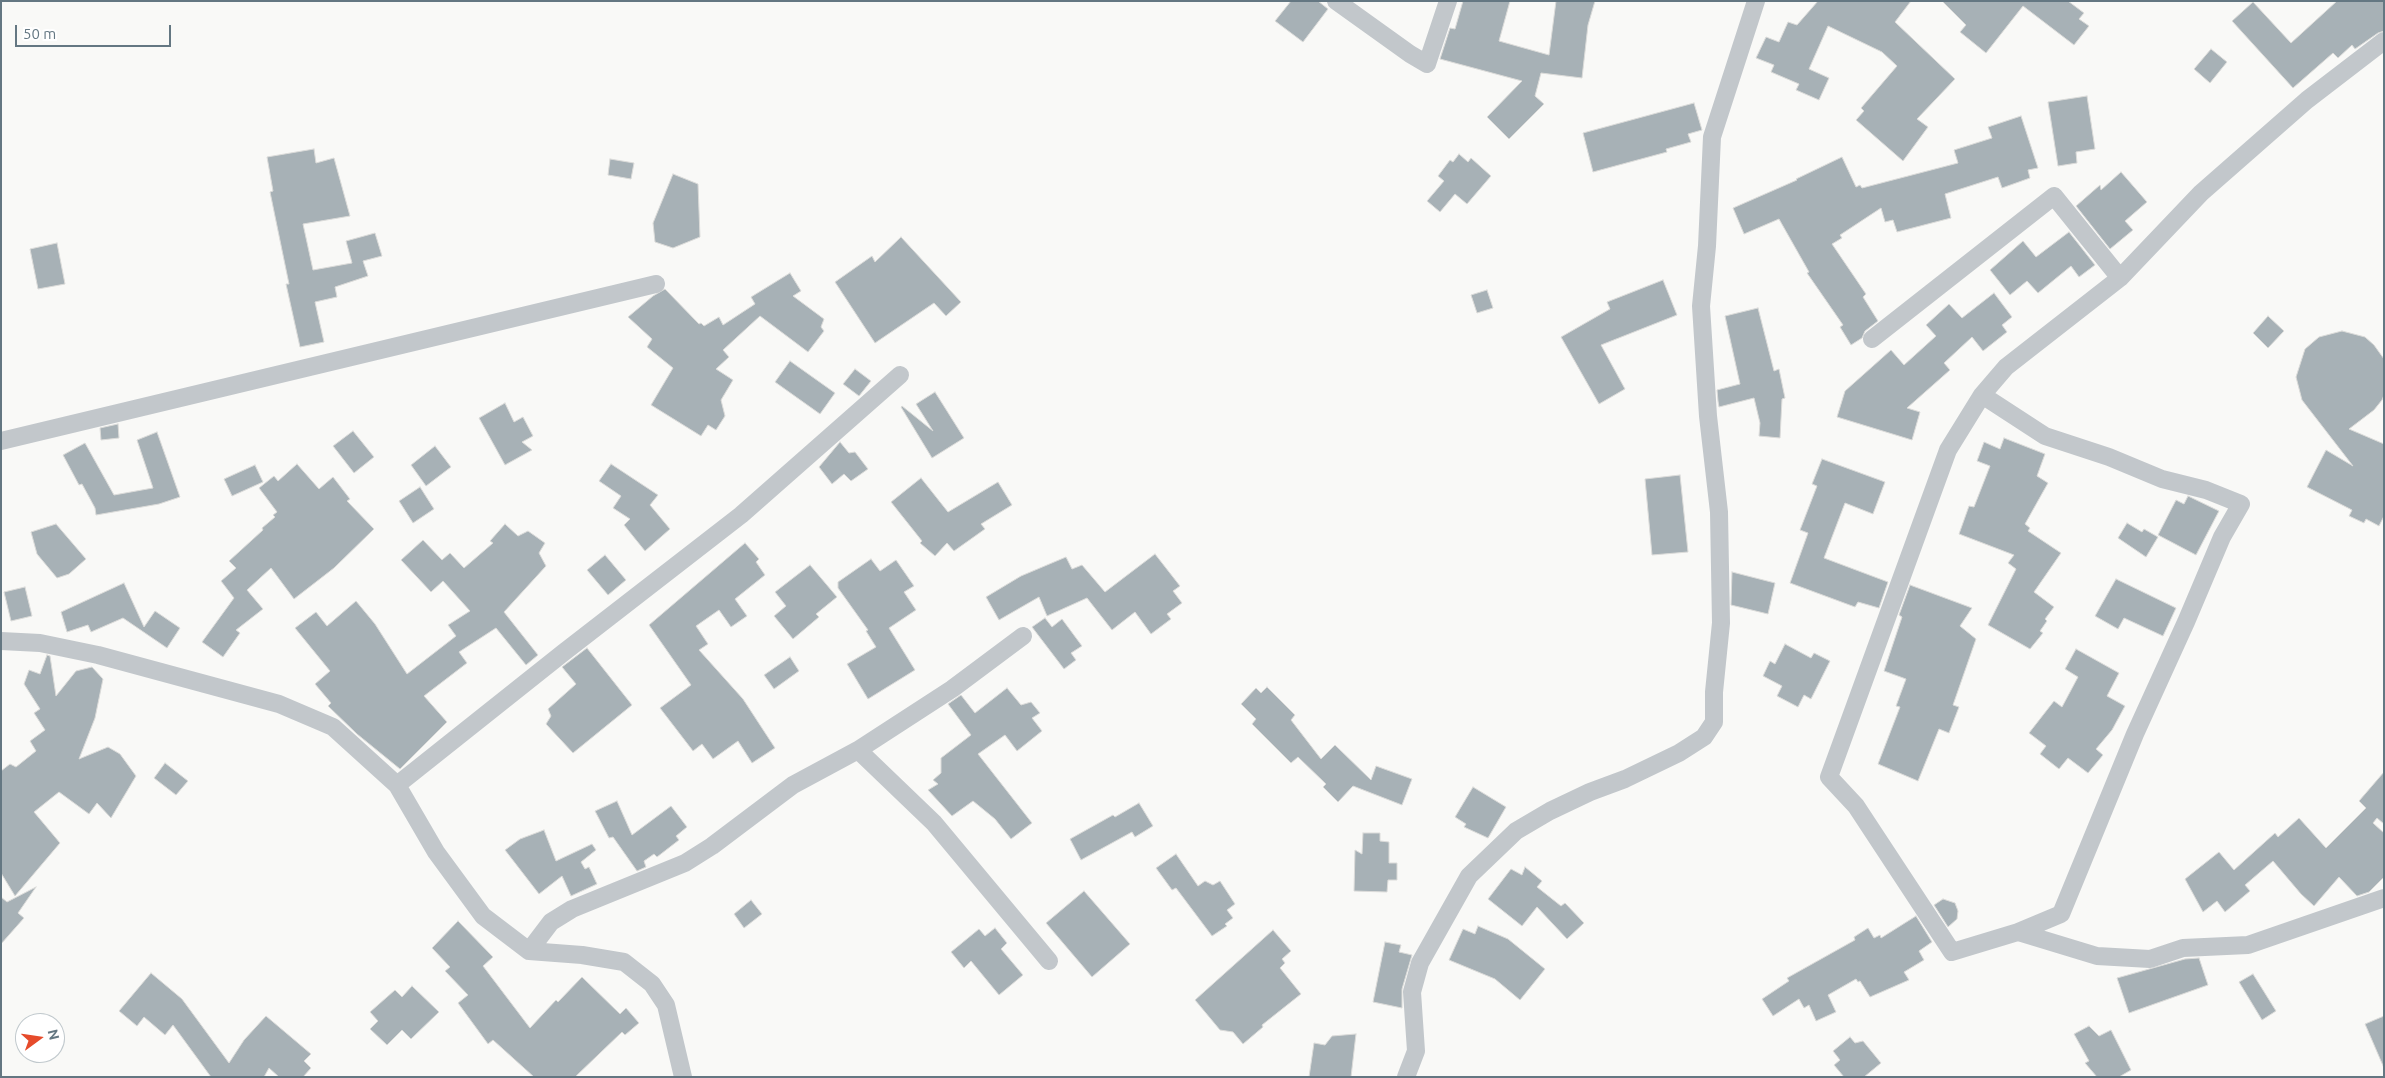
<!DOCTYPE html>
<html>
<head>
<meta charset="utf-8">
<style>
  body { margin:0 }
  #map { position:relative; width:2385px; height:1078px; overflow:hidden; background:#f9f9f7; font-family:Ubuntu,sans-serif }
  canvas { display:block }
  .frame { position:absolute; inset:0; border:2px solid #647782; pointer-events:none }
  .north { position:absolute; left:15px; top:1013px; width:50px; height:50px; box-sizing:border-box; background:#fff; border:1px solid #c1c9cd; border-radius:50%; rotate:76deg; font-size:14px; font-weight:700; line-height:20px; text-align:center; color:#647782 }
  .north::after { content:''; display:block; margin:auto; width:18px; height:22px; background:#e64b2b; clip-path:polygon(50% 0,100% 100%,50% 72%,0 100%) }
  .scale { position:absolute; left:15px; top:25px; width:156px; height:22px; box-sizing:border-box; border:2px solid #647782; border-top:0; padding-left:6px; font-size:15px; line-height:18px; white-space:nowrap; color:#647782; -webkit-text-stroke:4px #fff; paint-order:stroke }
</style>
</head>
<body>
<div id="map">
<canvas width="2385" height="1078"></canvas>
<div class="frame"></div>
<div class="north">N</div>
<div class="scale">50 m</div>
</div>
<script>
const g = document.querySelector('canvas').getContext('2d');
g.lineJoin = 'round';
function fillPath(path, color) { g.fillStyle = color; g.fill(path, 'evenodd'); }
const toPath = rows => new Path2D(rows.map(r => 'M' + r).join(''));
function trace(path, color, width, dash) { g.strokeStyle = color; g.lineWidth = width; g.lineCap = dash ? 'butt' : 'round'; g.setLineDash(dash || []); g.stroke(path); }
const building = toPath([
  [1291,1,1318,1,1328,9,1303,42,1275,21,1291,1],
  [1463,1,1510,1,1499,41,1549,55,1556,1,1595,1,1588,25,1582,78,1541,73,1535,96,1544,104,1509,139,1487,117,1522,81,1440,59,1450,28,1455,29,1463,1],
  [1818,1,1911,1,1895,22,1955,79,1917,119,1928,127,1903,161,1856,120,1864,111,1861,108,1897,66,1882,52,1828,26,1809,69,1829,78,1819,100,1796,90,1799,84,1771,72,1774,65,1756,58,1766,37,1779,42,1788,22,1797,25,1818,1],
  [1942,1,2068,1,2084,13,2079,19,2089,26,2074,45,2023,6,1986,53,1960,32,1966,25,1942,1],
  [2337,1,2384,1,2384,31,2378,33,2355,49,2352,45,2338,58,2333,53,2293,88,2232,21,2253,2,2291,43,2337,1],
  [2211,49,2227,62,2210,83,2194,69,2211,49],
  [2087,96,2095,149,2076,152,2077,163,2058,166,2048,102,2087,96],
  [1694,103,1702,130,1688,134,1691,142,1666,149,1667,152,1593,172,1583,133,1694,103],
  [2021,116,2038,168,2028,170,2030,178,2002,188,1998,177,1945,194,1951,218,1897,232,1893,220,1885,222,1881,208,1840,235,1842,238,1832,244,1866,294,1863,297,1878,321,1865,331,1862,338,1851,345,1840,327,1843,325,1807,273,1809,272,1779,219,1744,234,1733,208,1797,180,1796,179,1842,157,1856,187,1860,185,1862,188,1958,163,1954,150,1992,138,1988,127,2021,116],
  [314,149,316,163,334,158,350,216,303,224,313,270,352,263,346,241,375,233,382,256,363,261,368,276,335,287,337,297,315,302,324,342,300,347,286,284,289,284,270,192,273,191,267,157,314,149],
  [1459,154,1468,162,1471,158,1491,176,1467,204,1455,194,1440,212,1427,201,1444,181,1438,176,1450,160,1453,162,1459,154],
  [610,159,634,163,631,179,608,175,610,159],
  [2121,172,2147,202,2125,221,2133,230,2110,249,2076,206,2100,185,2101,190,2121,172],
  [673,174,698,184,700,237,673,248,655,242,653,223,673,174],
  [2069,232,2095,265,2079,277,2071,266,2038,293,2027,281,2010,295,1990,270,2023,241,2036,257,2069,232],
  [901,237,961,302,946,316,934,303,875,343,835,282,872,256,875,262,901,237],
  [57,243,65,284,38,289,30,249,57,243],
  [790,273,801,291,793,296,824,319,821,327,824,331,808,352,760,316,723,350,729,357,716,369,733,380,721,400,725,416,716,430,708,425,701,436,651,405,673,368,647,347,652,339,628,317,653,296,665,289,699,324,701,323,704,326,719,317,723,325,755,304,751,297,790,273],
  [1663,280,1677,315,1601,345,1625,389,1599,404,1561,337,1610,309,1607,302,1663,280],
  [1487,290,1493,308,1477,313,1471,295,1487,290],
  [1994,293,2012,317,2002,325,2007,332,1983,351,1972,337,1944,363,1950,370,1907,408,1920,412,1912,440,1837,417,1845,391,1891,350,1904,365,1936,336,1926,325,1949,304,1962,318,1994,293],
  [1758,308,1774,371,1779,369,1785,398,1782,399,1780,438,1759,436,1760,423,1754,398,1719,407,1718,401,1717,390,1740,384,1725,316,1758,308],
  [2268,316,2284,331,2268,348,2253,333,2268,316],
  [2342,331,2365,337,2374,345,2384,359,2384,395,2382,400,2374,410,2349,429,2384,444,2384,516,2379,526,2366,519,2364,523,2349,516,2352,510,2307,487,2326,450,2353,466,2302,400,2296,377,2305,349,2319,337,2342,331],
  [790,361,835,393,820,414,775,382,790,361],
  [855,369,871,381,859,396,843,384,855,369],
  [935,392,964,438,932,458,901,407,902,406,933,431,916,404,935,392],
  [505,403,514,422,523,417,533,436,522,442,532,450,505,465,479,418,505,403],
  [118,424,119,438,101,440,100,428,118,424],
  [353,431,374,457,354,473,333,446,353,431],
  [157,432,180,497,159,504,96,515,95,508,82,484,79,485,63,455,85,443,114,495,153,488,137,440,157,432],
  [2004,438,2045,454,2037,476,2048,483,2025,524,2030,528,2028,531,2061,553,2034,592,2054,607,2045,619,2047,621,2040,631,2043,633,2030,649,1988,625,2016,569,2008,563,2014,555,1959,534,1969,506,1974,507,1990,466,1977,461,1984,442,2000,449,2004,438],
  [840,442,849,453,855,452,868,469,851,481,844,474,832,484,819,467,840,442],
  [435,446,451,467,426,486,411,465,435,446],
  [1822,459,1885,482,1873,514,1845,503,1824,558,1888,582,1879,608,1858,602,1855,607,1790,583,1808,533,1800,530,1817,486,1812,484,1822,459],
  [297,464,319,489,333,477,350,499,347,501,374,529,334,568,294,599,271,568,247,590,263,609,236,630,240,633,223,657,202,642,234,598,221,581,236,568,229,561,263,530,262,528,275,517,273,515,277,512,259,488,274,476,278,481,297,464],
  [611,464,658,495,650,505,670,529,645,551,624,525,630,519,613,508,621,496,599,481,611,464],
  [255,465,263,482,232,496,224,479,255,465],
  [1680,475,1688,552,1652,555,1645,479,1680,475],
  [921,478,948,512,998,482,1012,505,981,524,985,529,954,551,947,543,935,556,920,543,922,541,891,502,921,478],
  [420,487,434,509,413,523,399,501,420,487],
  [2188,496,2219,511,2196,555,2158,535,2176,500,2184,504,2188,496],
  [2127,523,2142,532,2144,529,2158,537,2146,557,2118,538,2127,523],
  [56,524,86,559,69,574,57,578,37,554,31,532,56,524],
  [505,524,518,536,528,531,545,543,539,553,546,566,504,612,538,655,526,665,496,628,459,652,467,663,424,696,447,722,400,769,357,734,328,706,331,703,315,684,330,671,295,628,316,612,327,626,356,601,375,624,407,674,456,636,448,625,470,611,443,581,431,592,401,560,423,540,442,560,450,553,464,568,493,543,490,541,505,524],
  [745,543,759,559,756,562,765,575,735,599,747,616,731,627,719,610,696,626,708,644,699,650,743,699,775,748,752,763,738,741,713,759,702,744,693,751,660,708,691,685,649,625,745,543],
  [1155,554,1180,586,1173,591,1182,603,1167,614,1171,619,1151,634,1135,612,1112,630,1087,598,1047,616,1039,597,999,620,986,597,1021,576,1066,557,1072,569,1082,565,1105,592,1155,554],
  [605,555,626,580,608,595,587,570,605,555],
  [871,559,880,571,896,560,914,586,904,592,916,610,889,628,915,670,868,699,847,664,876,647,866,631,868,630,838,588,838,582,871,559],
  [810,565,837,597,816,614,819,617,793,639,774,616,786,606,775,592,810,565],
  [1732,572,1775,583,1768,614,1731,605,1732,572],
  [2116,579,2176,608,2163,636,2124,618,2118,629,2095,616,2116,579],
  [124,583,144,627,155,611,180,628,167,648,123,618,91,632,88,625,67,632,61,612,124,583],
  [1910,585,1972,608,1960,626,1976,639,1953,705,1959,707,1949,733,1939,729,1918,781,1878,764,1900,707,1896,706,1906,679,1884,671,1902,617,1899,615,1910,585],
  [25,587,32,616,11,621,4,592,25,587],
  [1045,618,1052,627,1062,619,1082,646,1071,653,1076,660,1064,669,1032,627,1045,618],
  [1785,644,1811,658,1814,653,1830,661,1811,699,1804,695,1798,707,1777,696,1782,686,1763,676,1770,661,1775,664,1785,644],
  [587,648,632,705,573,753,546,724,551,716,548,709,576,684,562,667,587,648],
  [2076,649,2119,673,2107,696,2125,706,2112,730,2096,749,2103,755,2088,773,2068,758,2059,769,2040,754,2046,746,2029,733,2054,701,2062,707,2078,677,2065,669,2076,649],
  [47,655,50,656,56,696,76,671,92,667,103,679,95,718,79,759,108,747,120,754,136,776,111,818,97,803,89,814,59,792,34,812,60,843,15,896,1,873,1,771,10,764,16,767,36,751,30,741,45,730,34,713,40,709,24,684,29,670,40,674,47,655],
  [790,657,799,671,774,689,764,675,790,657],
  [1267,687,1295,715,1291,720,1321,759,1335,745,1371,780,1376,766,1412,779,1402,805,1353,786,1338,802,1323,787,1326,784,1298,757,1291,763,1252,724,1256,719,1241,704,1256,688,1261,693,1267,687],
  [1007,688,1021,705,1031,702,1040,713,1032,718,1042,731,1017,751,1005,735,978,754,1032,823,1011,839,995,819,973,801,952,816,928,790,938,784,933,780,941,773,941,758,971,735,948,704,961,695,975,713,1007,688],
  [165,763,188,781,176,795,154,778,165,763],
  [2384,772,2384,824,2377,818,2373,823,2384,833,2384,877,2369,892,2357,896,2339,877,2314,906,2301,894,2273,861,2245,885,2250,891,2225,912,2217,901,2203,912,2185,879,2219,852,2234,870,2275,833,2278,837,2299,818,2326,848,2366,808,2359,801,2384,772],
  [1473,787,1506,807,1488,838,1464,827,1466,824,1455,817,1473,787],
  [617,801,632,835,671,806,687,827,676,836,679,840,657,857,654,854,644,861,646,867,637,871,613,837,609,838,595,811,617,801],
  [1139,803,1153,826,1135,837,1132,832,1081,860,1070,839,1113,815,1115,817,1139,803],
  [544,830,556,861,592,844,596,850,581,862,585,869,589,867,597,884,571,896,562,876,539,894,505,850,520,839,544,830],
  [1363,833,1380,833,1380,841,1389,842,1389,863,1397,863,1397,880,1388,880,1387,892,1354,891,1355,850,1362,854,1363,833],
  [1176,854,1198,886,1205,881,1213,885,1220,881,1235,904,1227,910,1233,918,1225,924,1227,926,1212,936,1176,888,1172,890,1156,868,1176,854],
  [1525,867,1542,881,1537,887,1561,906,1565,903,1584,923,1567,939,1537,907,1522,926,1488,899,1511,869,1522,875,1525,867],
  [36,887,18,913,24,918,1,944,1,897,7,902,36,887],
  [1084,891,1130,944,1092,977,1046,923,1084,891],
  [1943,899,1955,903,1958,911,1957,919,1948,927,1934,905,1943,899],
  [751,900,762,914,744,928,734,914,751,900],
  [1916,916,1932,942,1919,951,1924,960,1904,972,1909,980,1870,997,1860,981,1858,982,1856,979,1828,995,1836,1012,1816,1021,1809,1005,1804,1008,1799,999,1773,1016,1762,999,1789,981,1787,978,1855,940,1854,937,1868,928,1874,938,1880,935,1881,938,1916,916],
  [458,921,493,957,483,966,530,1028,556,1000,558,1002,582,977,620,1014,626,1008,639,1023,625,1035,622,1032,575,1077,534,1077,493,1040,488,1044,458,1003,468,995,445,971,450,967,432,948,458,921],
  [1478,926,1508,939,1545,969,1520,1000,1495,979,1449,960,1463,929,1475,934,1478,926],
  [995,928,1007,943,1001,949,1023,975,999,995,971,961,964,968,951,952,979,929,985,936,995,928],
  [1273,930,1291,951,1282,959,1285,963,1280,968,1301,994,1262,1025,1263,1027,1243,1044,1233,1032,1220,1030,1195,1000,1273,930],
  [1385,942,1401,945,1399,952,1412,955,1402,989,1402,1008,1373,1002,1385,942],
  [2199,958,2208,985,2129,1013,2117,978,2185,959,2199,958],
  [151,973,182,999,229,1063,244,1040,266,1016,311,1054,304,1061,311,1068,303,1077,279,1077,269,1068,264,1077,211,1077,173,1025,165,1035,144,1017,137,1026,119,1011,151,973],
  [2253,974,2276,1011,2262,1020,2239,982,2253,974],
  [412,986,439,1012,411,1039,402,1030,387,1045,370,1029,378,1021,370,1012,395,990,402,997,412,986],
  [2384,1016,2384,1068,2365,1024,2384,1016],
  [2089,1026,2099,1036,2111,1030,2131,1070,2119,1077,2097,1077,2085,1063,2089,1061,2074,1034,2089,1026],
  [1356,1034,1351,1077,1309,1077,1314,1043,1325,1045,1332,1036,1356,1034],
  [1850,1037,1855,1043,1863,1041,1881,1063,1864,1077,1844,1077,1834,1065,1840,1060,1833,1051,1850,1037]
]);
const minor = toPath([
  [1336,1,1410,54,1427,64,1448,1],
  [2384,41,2307,100,2201,193,2120,278,2006,367,1982,395,1948,450,1829,777,1856,806,1952,952,2018,932,2097,956,2150,959,2183,948,2248,945,2384,898],
  [1872,339,2054,196,2120,278],
  [1982,395,2045,436,2109,457,2162,479,2206,490,2241,504,2222,537,2186,622,2135,734,2061,914,2018,932],
  [1,441,656,284],
  [1,641,40,643,98,655,279,704,333,727,397,785,436,852,483,916,529,951,582,955,624,962,652,984,666,1005,683,1077],
  [858,750,952,689,1023,636],
  [397,785,563,653,741,515,900,375],
  [529,951,551,922,572,909,685,863,712,846,793,785,858,750,934,823,1049,961],
  [1406,1077,1416,1051,1412,992,1420,963,1469,876,1516,831,1550,811,1590,792,1625,779,1679,753,1704,737,1714,722,1714,692,1721,623,1719,512,1708,416,1701,306,1707,246,1712,137,1756,1]
]);
fillPath(building, '#a7b1b6');
trace(building, '#dbdbd9', 1);
trace(minor, '#c2c7cb', 18);
</script>
</body>
</html>
